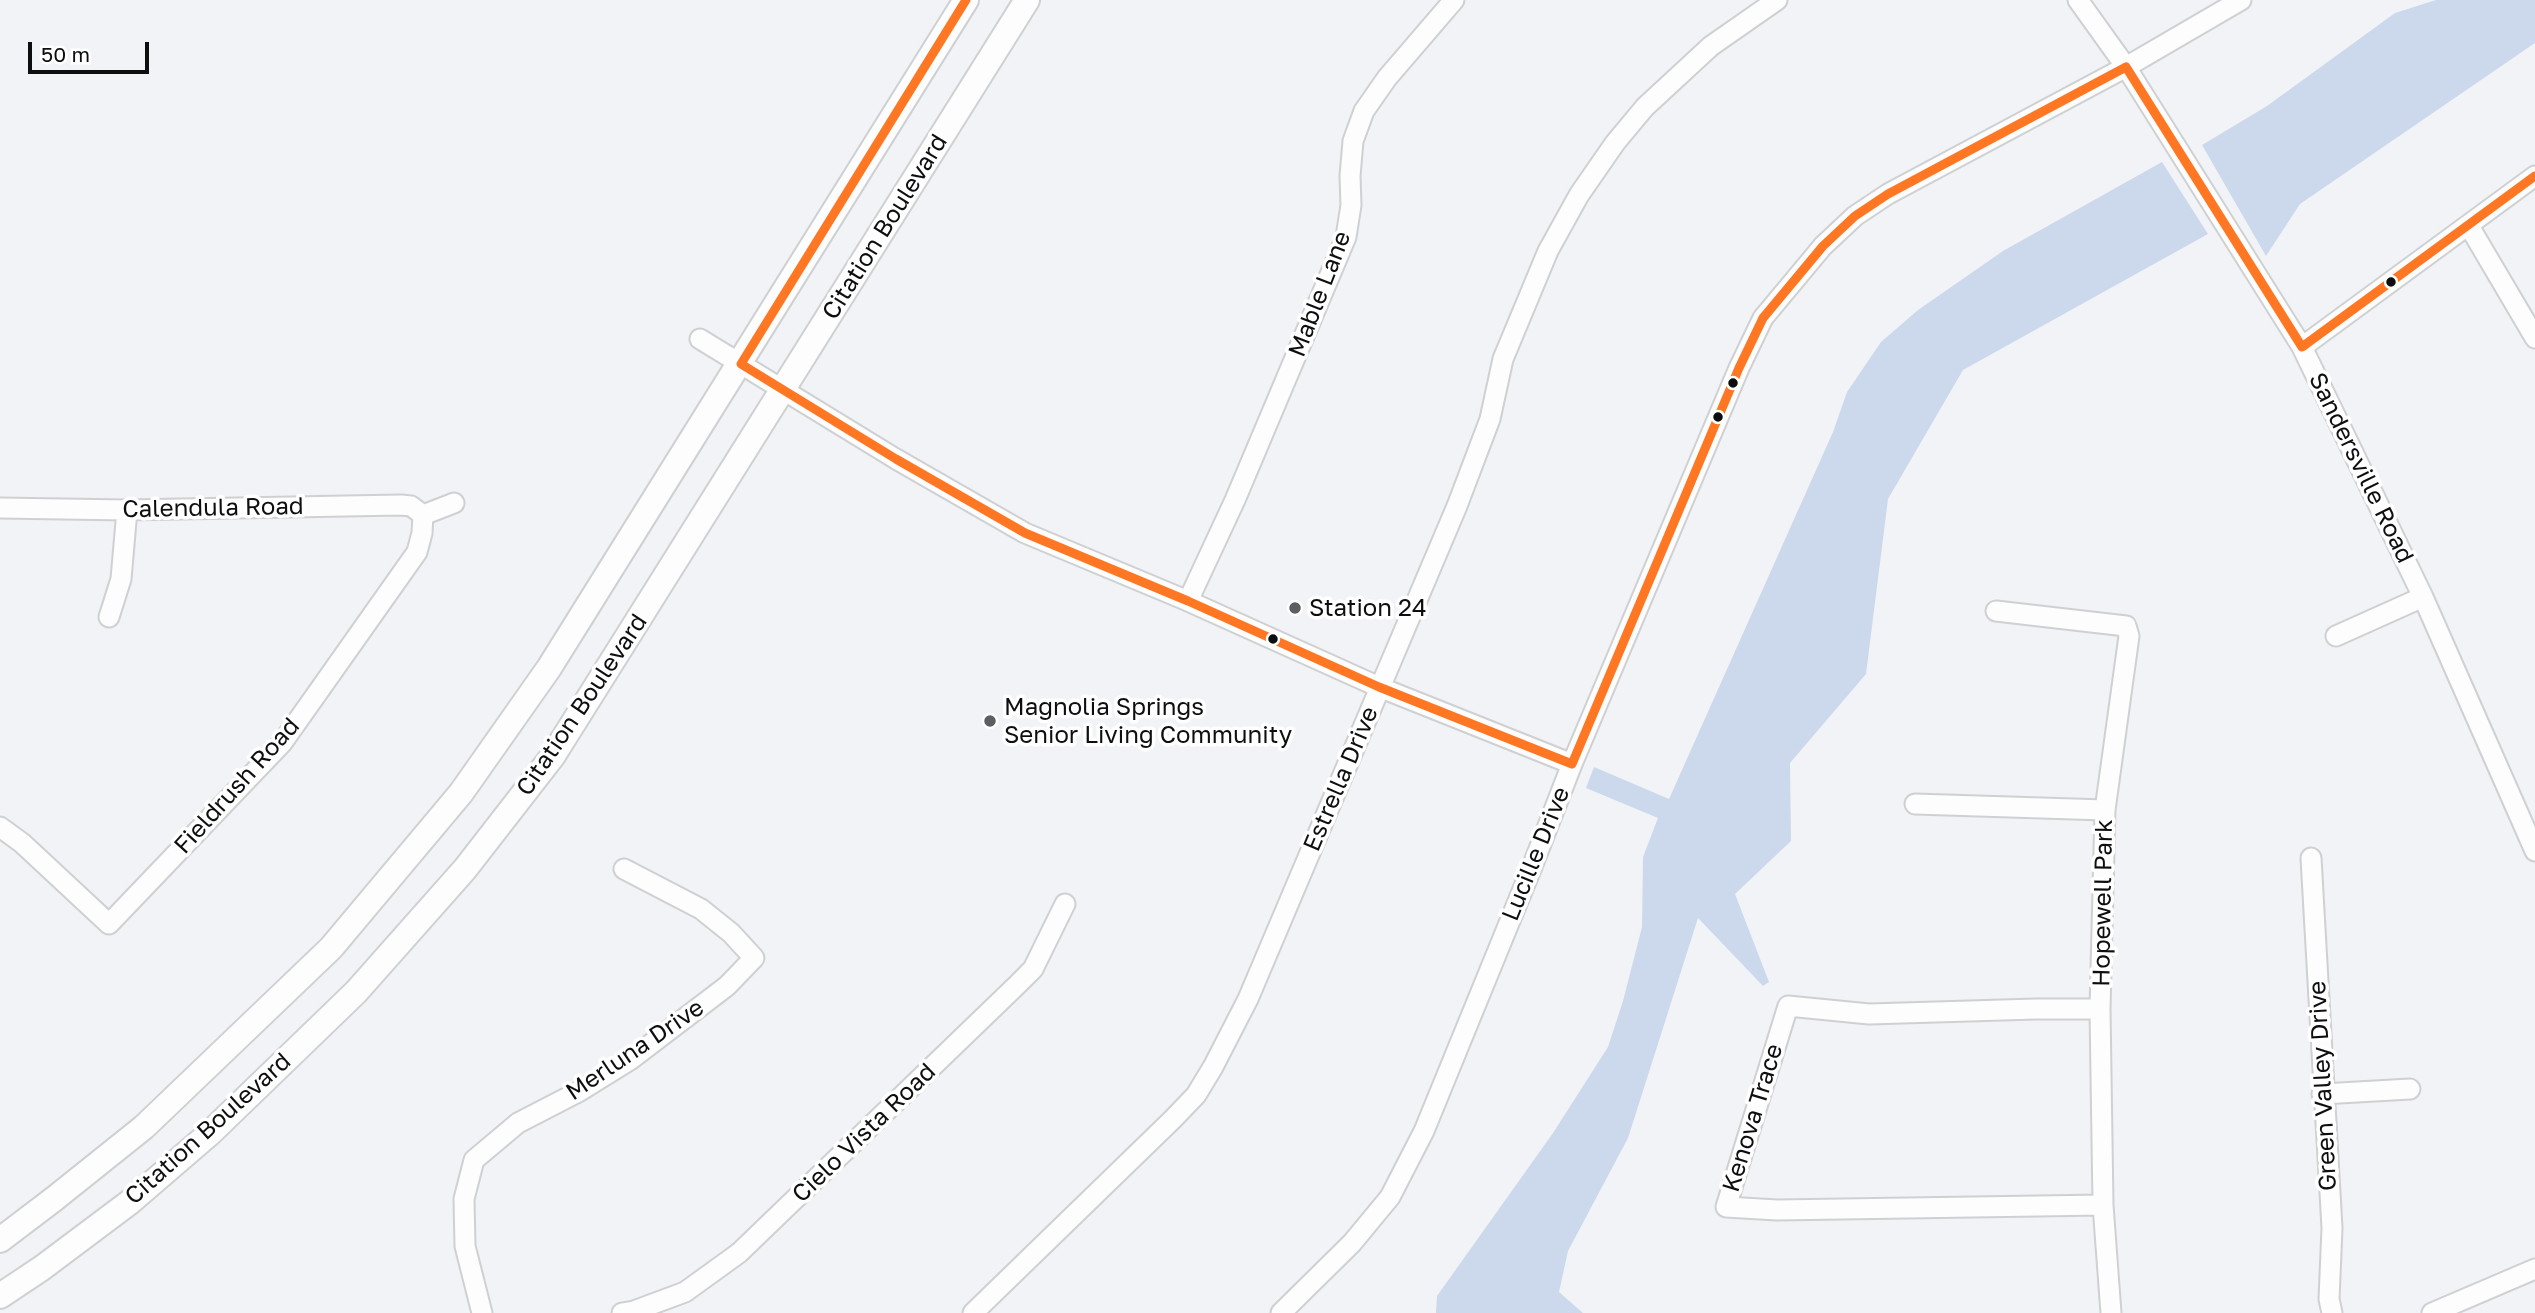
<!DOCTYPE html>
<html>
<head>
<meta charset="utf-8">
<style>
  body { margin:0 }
  #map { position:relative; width:2535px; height:1313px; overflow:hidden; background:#f1f3f6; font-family:"Golos Text",sans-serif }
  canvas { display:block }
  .scale { position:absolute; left:28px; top:42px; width:121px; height:32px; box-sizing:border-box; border:4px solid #0d0e10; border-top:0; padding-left:9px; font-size:21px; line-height:24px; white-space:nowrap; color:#0d0e10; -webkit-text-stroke:5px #fff; paint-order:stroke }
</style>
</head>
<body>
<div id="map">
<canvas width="2535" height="1313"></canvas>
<div class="scale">50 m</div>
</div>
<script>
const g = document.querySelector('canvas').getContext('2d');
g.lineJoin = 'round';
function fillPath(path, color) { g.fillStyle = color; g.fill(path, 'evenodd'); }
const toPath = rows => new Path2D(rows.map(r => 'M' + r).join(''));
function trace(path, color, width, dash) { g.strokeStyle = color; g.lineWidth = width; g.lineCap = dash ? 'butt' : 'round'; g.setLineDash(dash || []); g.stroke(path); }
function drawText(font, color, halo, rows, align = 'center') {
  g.font = font + ' "Golos Text",sans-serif'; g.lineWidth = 7; g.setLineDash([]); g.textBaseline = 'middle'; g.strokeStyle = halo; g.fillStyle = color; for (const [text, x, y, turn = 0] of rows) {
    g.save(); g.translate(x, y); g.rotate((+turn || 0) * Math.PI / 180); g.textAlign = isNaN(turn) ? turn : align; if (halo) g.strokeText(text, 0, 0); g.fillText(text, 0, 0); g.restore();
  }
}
const forest = toPath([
  [2436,0,2535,0,2535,43,2300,204,2266,256,2202,145,2267,106,2395,13],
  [2162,162,2208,234,1963,370,1888,499,1866,674,1790,763,1791,841,1735,894,1769,982,1763,986,1698,918,1628,1138,1568,1251,1559,1292,1583,1313,1436,1313,1437,1296,1553,1133,1608,1047,1623,1001,1642,927,1643,857,1658,818,1586,788,1594,767,1669,799,1833,432,1847,392,1881,342,1918,310,2003,251]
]);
const minor = toPath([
  [2078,0,2126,67,2302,347,2423,597,2535,851],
  [2469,226,2535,338],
  [700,339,896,459,1025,533,1188,601,1379,687,1572,764],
  [2302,347,2535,176],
  [0,508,127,510,401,505,411,506,423,515],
  [423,515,454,503],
  [1188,601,1235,500,1346,237,1351,205,1350,176,1353,141,1364,111,1387,78,1454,0],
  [1996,611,2126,626,2129,636,2105,810,2100,1009,2103,1205,2111,1313],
  [109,617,121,579,127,510],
  [2336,636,2423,597],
  [1915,804,2105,810],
  [0,827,22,843,109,924,282,743,417,552,422,533,423,515],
  [2311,858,2332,1228,2329,1299,2332,1313],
  [2100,1009,2036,1009,1869,1014,1788,1006,1726,1207,1777,1210,2103,1205],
  [2322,1094,2410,1089],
  [482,1313,465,1246,464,1199,474,1160,518,1123,580,1091,630,1060,727,986,754,958,731,933,701,909,624,869],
  [622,1313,634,1311,685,1292,739,1253,1017,985,1033,969,1065,904],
  [973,1313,1173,1119,1196,1095,1213,1067,1248,999,1457,506,1490,419,1503,359,1548,251,1579,195,1615,143,1645,107,1711,46,1777,0],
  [1281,1313,1352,1243,1390,1197,1424,1131,1532,867,1572,764,1739,368,1763,318,1823,246,1855,216,1888,194,2126,67,2241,0],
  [2432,1313,2535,1269]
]);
const major = toPath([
  [0,1240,54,1199,144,1127,331,948,461,793,549,668,966,0],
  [0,1296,42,1268,130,1202,209,1134,356,992,465,869,552,757,1027,0]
]);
const bus1 = toPath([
  [741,364,896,459,1025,533,1188,601,1379,687,1572,764,1739,368,1763,318,1823,246,1855,216,1888,194,2126,67,2302,347,2535,176],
  [741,364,966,0]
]);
const markers = [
  [2391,282,6,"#0d0e10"],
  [1733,383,6,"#0d0e10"],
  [1718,417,6,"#0d0e10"],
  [1295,608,7,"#5d5e60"],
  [1273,639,6,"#0d0e10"],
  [990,721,7,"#5d5e60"]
];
const streetNames = [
  ["Citation Boulevard",885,227,-58],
  ["Mable Lane",1320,294,-69],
  ["Sandersville Road",2361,468,64],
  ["Calendula Road",213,508,-1],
  ["Citation Boulevard",582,705,-56],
  ["Estrella Drive",1341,779,-67],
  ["Fieldrush Road",237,786,-48],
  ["Lucille Drive",1536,854,-68],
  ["Hopewell Park",2103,903,-89],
  ["Merluna Drive",635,1050,-34],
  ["Green Valley Drive",2323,1086,-93],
  ["Kenova Trace",1753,1118,-73],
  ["Citation Boulevard",208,1129,-42],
  ["Cielo Vista Road",864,1133,-44]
];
const poiNames = [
  ["Station 24",1309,608],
  ["Magnolia Springs",1004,707],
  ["Senior Living Community",1004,735]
];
fillPath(forest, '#ccd9ec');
trace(minor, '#cfd0d2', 23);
trace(major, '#cfd0d2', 28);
trace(minor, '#fdfdfe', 19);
trace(major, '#fdfdfe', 24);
trace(bus1, '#ff7723', 9);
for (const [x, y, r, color] of markers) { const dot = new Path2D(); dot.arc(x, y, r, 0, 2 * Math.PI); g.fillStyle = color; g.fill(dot); trace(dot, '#fff', 2.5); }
drawText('24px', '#0d0e10', '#fff', streetNames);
drawText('24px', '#0d0e10', '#fff', poiNames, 'left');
</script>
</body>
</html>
